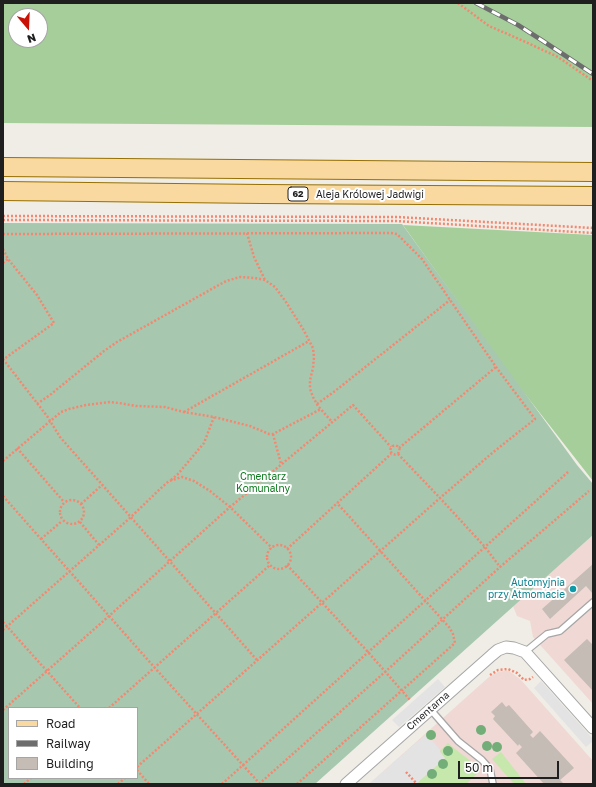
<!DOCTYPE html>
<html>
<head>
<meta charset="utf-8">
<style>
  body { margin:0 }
  #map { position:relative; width:596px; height:787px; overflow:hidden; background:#efede5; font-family:"Golos Text",sans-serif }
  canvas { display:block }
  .frame { position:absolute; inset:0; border:4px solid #1f1f1f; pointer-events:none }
  .legend { position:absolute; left:8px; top:707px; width:130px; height:72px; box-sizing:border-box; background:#fff; border:1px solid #a5a5a5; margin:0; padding:5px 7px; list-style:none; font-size:12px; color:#1f1f1f }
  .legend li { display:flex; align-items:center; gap:8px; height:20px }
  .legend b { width:20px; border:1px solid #a5a5a5 }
  .north { position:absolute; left:8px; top:8px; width:40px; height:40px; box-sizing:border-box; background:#fff; border:1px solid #a5a5a5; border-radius:50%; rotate:161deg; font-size:11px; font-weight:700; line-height:16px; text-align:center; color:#1f1f1f }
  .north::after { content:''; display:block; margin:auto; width:14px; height:18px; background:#c91205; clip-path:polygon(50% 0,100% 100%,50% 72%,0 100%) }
  .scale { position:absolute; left:458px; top:761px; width:101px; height:18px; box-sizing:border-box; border:2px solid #1f1f1f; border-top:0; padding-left:5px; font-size:12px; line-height:14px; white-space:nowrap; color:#1f1f1f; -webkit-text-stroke:3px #fff; paint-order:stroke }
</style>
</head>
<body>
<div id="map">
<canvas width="596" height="787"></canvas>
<div class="frame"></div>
<ul class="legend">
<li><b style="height:5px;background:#fad9a0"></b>Road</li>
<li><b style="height:5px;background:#6d6d6d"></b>Railway</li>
<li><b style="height:11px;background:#c4bcb5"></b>Building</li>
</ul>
<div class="north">N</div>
<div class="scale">50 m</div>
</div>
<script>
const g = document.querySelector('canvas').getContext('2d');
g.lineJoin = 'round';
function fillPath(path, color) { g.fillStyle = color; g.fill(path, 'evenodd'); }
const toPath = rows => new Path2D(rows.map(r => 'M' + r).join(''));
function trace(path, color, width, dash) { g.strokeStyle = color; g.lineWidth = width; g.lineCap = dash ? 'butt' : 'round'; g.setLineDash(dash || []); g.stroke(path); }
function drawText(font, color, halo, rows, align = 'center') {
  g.font = font + ' "Golos Text",sans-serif'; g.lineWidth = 4; g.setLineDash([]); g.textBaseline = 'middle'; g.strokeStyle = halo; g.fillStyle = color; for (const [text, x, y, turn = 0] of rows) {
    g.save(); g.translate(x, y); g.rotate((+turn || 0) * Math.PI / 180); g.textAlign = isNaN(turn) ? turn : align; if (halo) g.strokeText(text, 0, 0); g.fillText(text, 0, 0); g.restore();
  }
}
const commercial = toPath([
  [593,535,593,704,533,637,530,621,517,616,513,606],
  [504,671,509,671,512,673,521,680,593,761,593,784,369,784,489,677,498,672]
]);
const grass = toPath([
  [448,743,455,749,477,766,480,770,479,772,466,784,420,784,418,782,445,759,440,751],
  [501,752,526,784,514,784,492,759]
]);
const forest = toPath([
  [3,3,593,3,593,127,3,123],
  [16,16,40,16,40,40,16,40],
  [403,225,593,235,593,481,511,376]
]);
const cemetery = toPath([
  [3,223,402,224,577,465,593,484,593,535,315,784,3,784],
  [9,708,137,708,137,778,9,778]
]);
const parking = toPath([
  [438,679,445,687,399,727,392,720],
  [541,681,593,739,593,741,586,747,534,688],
  [425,735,429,740,433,741,440,750,440,752,445,758,416,784,369,784]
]);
const building = toPath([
  [593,564,593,594,586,586,550,619,542,609],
  [587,639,593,645,593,691,564,660],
  [502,702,506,707,509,705,533,732,530,735,533,738,540,731,574,768,560,780,564,784,544,784,516,753,522,747,519,744,518,746,493,719,495,716,491,712]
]);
const path = toPath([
  [458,3,489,26,519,39,558,57,593,81],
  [3,216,397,217,593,228],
  [3,220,396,221,593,233],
  [247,233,254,257,265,280],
  [3,234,391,233,397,234,422,259,496,367,535,419,491,454,440,498,137,767],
  [3,249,8,259,37,295,54,323,4,359],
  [3,263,8,259],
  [3,359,47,416,60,437,257,660],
  [37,404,50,395,104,351,117,342,226,281,240,277,255,278,265,280,275,287,286,302,303,329,313,348,314,357,313,368,310,380,310,389,313,397,318,406,332,422],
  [317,404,335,391,450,300],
  [184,412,309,341],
  [273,434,281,464],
  '390.5 450a4.5 4.5 0 1 1 9 0a4.5 4.5 0 1 1-9 0Z',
  [17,448,64,502],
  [399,448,496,367],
  [398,454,440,498,485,547,500,567],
  [3,461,61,412,69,409,86,405,110,402,119,403,136,406,165,407,184,412,214,417,250,426,269,434,273,434,321,409],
  [171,480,178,474,204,443,214,417],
  [3,496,155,668,260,784],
  '60 512a12 12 0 1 1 24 0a12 12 0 1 1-24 0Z',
  [81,504,102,485],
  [80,522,99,545],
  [41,539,62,521],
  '267 557a12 12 0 1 1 24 0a12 12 0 1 1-24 0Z',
  [287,549,391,454],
  [287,565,368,652,410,700],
  [3,622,80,708],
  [3,630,131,517,160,489,169,481,182,477,194,481,210,491,230,507,272,548],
  [490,675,498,670,508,669,517,673,524,680,530,679,533,677],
  [109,708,270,565],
  [3,710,109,616,230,507,353,405,391,447],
  [137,770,149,784],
  [406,772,417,784],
  [24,784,31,778],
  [118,784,125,778],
  [222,784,568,472],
  [259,784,385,672,500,567,589,491],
  [297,784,455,643,453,634,449,627,337,503]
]);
const lane = toPath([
  [525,652,547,634,560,631,593,602],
  [430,709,458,741,482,760,490,769,493,784]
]);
const street = toPath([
  [346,784,492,655,498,650,506,647,514,648,525,652,593,728]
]);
const primary = toPath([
  [3,167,593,172],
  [3,191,262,194,593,196]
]);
const rail = toPath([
  [476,3,518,25,543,41,593,74]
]);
const trees = [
  [481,730],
  [431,735],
  [487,746],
  [497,747],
  [448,751],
  [443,764],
  [432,774]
];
const markers = [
  [573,589,4,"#0f9aa8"]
];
const shields = [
  [298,194,20]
];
const shieldNames = [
  ["62",298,194]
];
const streetNames = [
  ["Aleja Królowej Jadwigi",370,195],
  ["Cmentarna",428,711,-41]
];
const parkNames = [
  ["Cmentarz",263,477],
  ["Komunalny",263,489]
];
const cultureNames = [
  ["Automyjnia",565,583],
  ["przy Atmomacie",565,595]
];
fillPath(commercial, '#f0d8d5');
fillPath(grass, '#c6e8ac');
fillPath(forest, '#a6ce9b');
fillPath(cemetery, '#a7c8ae');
fillPath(parking, '#e3e3e3');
fillPath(building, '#c4bcb5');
trace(lane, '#a6a6a6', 8);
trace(street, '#a6a6a6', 13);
trace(primary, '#967004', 20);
trace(path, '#f6866f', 2.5, [2, 2]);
trace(lane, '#fff', 5.5);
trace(street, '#fff', 11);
trace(primary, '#fad9a0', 18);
trace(rail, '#6d6d6d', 4.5);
trace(rail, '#fff', 3, [9]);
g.fillStyle = '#73ae78';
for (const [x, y] of trees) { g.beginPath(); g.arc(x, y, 5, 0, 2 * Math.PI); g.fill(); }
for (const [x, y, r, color] of markers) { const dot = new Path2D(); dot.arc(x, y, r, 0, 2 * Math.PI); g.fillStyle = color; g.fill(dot); trace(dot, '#fff', 1.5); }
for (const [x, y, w] of shields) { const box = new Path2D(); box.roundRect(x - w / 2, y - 7, w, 14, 3); g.fillStyle = '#fff'; g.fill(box); trace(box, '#1f1f1f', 1); }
drawText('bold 9px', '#1f1f1f', null, shieldNames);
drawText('10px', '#1f1f1f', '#fff', streetNames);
drawText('10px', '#0e7b1f', '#fff', parkNames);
drawText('10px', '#0d838f', '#fff', cultureNames, 'right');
</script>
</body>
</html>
